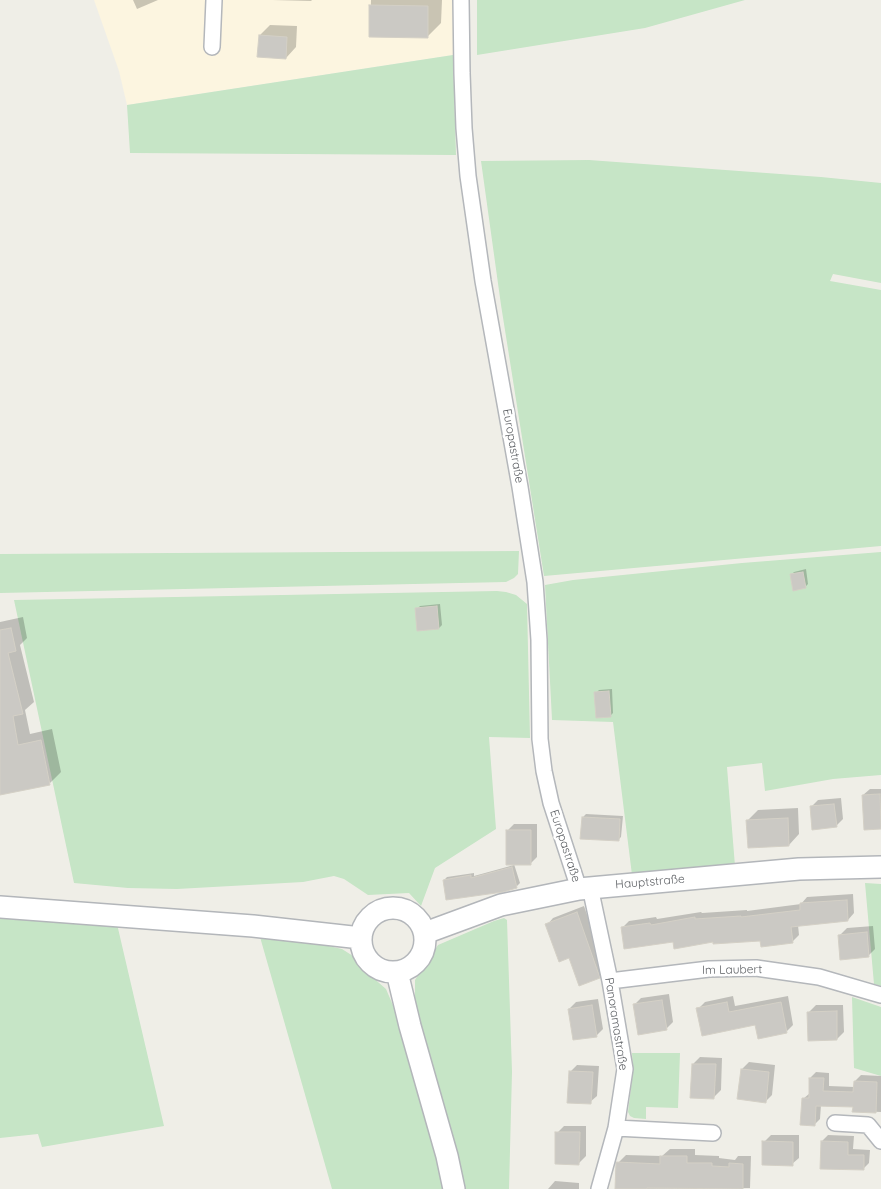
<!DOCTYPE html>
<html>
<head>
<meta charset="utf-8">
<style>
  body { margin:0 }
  canvas { display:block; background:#efeee7 }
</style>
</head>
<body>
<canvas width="881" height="1189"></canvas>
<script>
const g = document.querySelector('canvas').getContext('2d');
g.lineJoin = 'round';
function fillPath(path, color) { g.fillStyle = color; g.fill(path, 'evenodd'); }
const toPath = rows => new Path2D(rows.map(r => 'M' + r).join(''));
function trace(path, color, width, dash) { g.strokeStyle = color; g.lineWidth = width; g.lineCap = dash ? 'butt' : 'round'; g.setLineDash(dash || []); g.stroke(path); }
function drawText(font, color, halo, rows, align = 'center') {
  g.font = font + ' Quicksand,sans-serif'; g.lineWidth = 5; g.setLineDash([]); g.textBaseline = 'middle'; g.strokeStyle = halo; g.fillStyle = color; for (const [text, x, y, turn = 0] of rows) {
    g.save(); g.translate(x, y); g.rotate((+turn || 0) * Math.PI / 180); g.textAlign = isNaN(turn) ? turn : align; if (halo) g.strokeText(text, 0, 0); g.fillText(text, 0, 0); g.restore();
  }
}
const commercial = toPath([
  [94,0,454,0,453,55,127,105,119,71]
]);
const green = toPath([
  [477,0,745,0,645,28,477,55],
  [453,55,456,155,130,153,127,105],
  [589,160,821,177,881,183,881,283,833,274,830,281,881,290,881,546,544,576,501,305,481,161],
  [519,551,518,574,514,578,506,582,0,593,0,554],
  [881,552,881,775,833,779,765,791,762,763,727,767,735,866,632,875,613,722,552,720,545,585,573,580,742,563],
  [497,591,506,592,516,595,527,604,530,738,489,737,496,829,435,868,421,906,409,893,368,895,344,879,334,876,303,882,177,889,128,888,74,883,14,600],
  [865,883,881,884,881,986,874,984],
  [0,915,117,924,164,1126,42,1147,38,1134,0,1138],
  [504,918,507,920,512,1072,509,1189,463,1189,415,1006,415,980,438,945,494,921],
  [260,937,306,941,342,949,353,956,363,969,386,989,401,1024,447,1189,332,1189],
  [852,997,881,1007,881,1076,854,1068],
  [632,1053,680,1053,678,1108,646,1107,646,1119,634,1118,630,1116,628,1112,633,1071]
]);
const shadow = toPath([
  [133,0,158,0,137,9],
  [272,0,312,0,311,1],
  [371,0,442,0,441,23,427,37,370,36],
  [270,25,297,26,296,47,286,58,260,35],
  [806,569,808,584,805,587,791,575,794,572],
  [440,604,442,625,439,628,417,609,420,606],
  [23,617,27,638,20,645,34,702,25,710,30,734,52,729,61,772,50,783,0,794,0,622],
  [612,689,613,713,610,716,596,693,599,690],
  [870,789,881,789,881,827,865,828,863,795],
  [841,798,843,819,836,826,811,807,818,800],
  [798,808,799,834,789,845,748,820,758,810],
  [586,814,623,816,621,837,618,840,583,817],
  [514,824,537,824,537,857,530,864,514,864,520,883,517,886,503,890,444,880,447,877,474,873,474,876,514,865,507,831],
  [853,894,854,913,848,920,798,925,799,935,792,942,761,939,674,941,622,928,629,921,656,917,657,919,701,912,702,913,747,910,747,911,801,904,807,897],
  [584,906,606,970,599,977,570,956,547,925,553,918],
  [873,926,875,949,868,956,840,935,847,928],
  [669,994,673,1022,666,1029,634,1005,641,998],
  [733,996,735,1006,788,996,793,1025,786,1032,698,1009,705,1002],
  [598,999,603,1029,596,1036,569,1009,576,1002],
  [816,1005,843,1005,844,1032,837,1039,809,1012],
  [700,1057,722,1058,721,1090,714,1097,693,1064],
  [749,1062,775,1065,772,1095,765,1102,742,1069],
  [577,1065,599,1066,597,1096,590,1102,570,1072],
  [816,1072,829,1073,829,1086,855,1087,855,1081,861,1075,881,1076,881,1112,854,1111,854,1106,821,1105,820,1119,814,1125,803,1099,810,1093,810,1078],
  [564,1126,586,1126,586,1156,579,1163,557,1133],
  [771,1135,799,1135,799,1158,792,1164,764,1142],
  [828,1135,854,1136,853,1149,870,1150,869,1163,863,1169,822,1141],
  [670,1149,695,1149,695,1155,719,1156,719,1158,735,1160,738,1156,751,1156,750,1188,617,1189,618,1163,626,1155,662,1156],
  [555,1181,579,1183,579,1189,548,1189]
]);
const building = toPath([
  [369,5,428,6,428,38,369,37,369,5],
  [259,35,287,37,286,59,257,57,259,35],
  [803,572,806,588,793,591,790,574,803,572],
  [437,606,439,629,417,631,415,608,437,606],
  [11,628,16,651,8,653,23,714,13,716,18,745,41,740,50,785,0,795,0,630,11,628],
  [609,691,611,717,596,718,594,692,609,691],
  [880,794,881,829,864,830,862,795,880,794],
  [834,804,837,827,812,830,810,806,834,804],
  [582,817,620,819,619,841,580,839,582,817],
  [788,818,789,846,748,848,746,820,788,818],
  [506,830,531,830,531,865,506,865,506,830],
  [512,867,517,888,503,892,446,900,443,880,471,875,471,878,512,867],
  [847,900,848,921,791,927,793,943,761,947,760,941,713,944,713,942,674,949,673,942,624,949,621,927,650,923,651,925,695,917,695,919,741,916,741,917,800,910,800,903,847,900],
  [577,912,600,978,579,986,569,958,559,962,545,924,577,912],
  [867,932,869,957,840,960,838,935,867,932],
  [662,1000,667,1030,638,1035,633,1004,662,1000],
  [727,1002,729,1012,781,1002,787,1033,758,1039,755,1025,702,1036,696,1008,727,1002],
  [592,1005,597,1037,573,1040,568,1009,592,1005],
  [837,1011,837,1040,808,1041,807,1012,837,1011],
  [692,1064,716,1064,714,1099,690,1098,692,1064],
  [741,1069,769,1072,766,1103,737,1099,741,1069],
  [569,1071,593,1072,591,1104,567,1103,569,1071],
  [809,1078,824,1078,823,1091,853,1092,854,1081,877,1082,876,1113,852,1112,853,1107,816,1106,815,1126,800,1125,802,1098,809,1098,809,1078],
  [555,1132,580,1132,579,1165,555,1164,555,1132],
  [762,1141,793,1142,793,1166,762,1165,762,1141],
  [821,1141,848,1142,848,1155,864,1155,864,1170,820,1169,821,1141],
  [660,1156,687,1156,687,1163,712,1163,712,1166,729,1167,729,1163,743,1164,743,1189,647,1188,647,1189,615,1189,616,1162,660,1164,660,1156]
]);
const street = toPath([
  [461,0,462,73,464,128,468,176,483,281,520,487,535,582,539,640,540,739,544,771,551,803,579,889],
  [212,47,214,0],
  [590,887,610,981,625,1069,616,1128,599,1189],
  [610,981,709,969,756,968,819,977,881,995],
  [835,1123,868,1125,881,1141],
  [616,1128,713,1133]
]);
const secondary = toPath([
  [0,907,253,926,361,938],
  '361 940a32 32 0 1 1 64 0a32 32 0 1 1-64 0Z',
  [425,933,501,905,579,889,799,869,881,867],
  [397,972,410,1026,447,1156,454,1189]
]);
const streetNames = [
  ["Europastraße",513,446,80],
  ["Europastraße",565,846,72],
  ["Hauptstraße",650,882,-5],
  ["Im Laubert",732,970,-1],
  ["Panoramastraße",616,1024,81]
];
fillPath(commercial, '#fcf5e0');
fillPath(green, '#c6e5c6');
fillPath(shadow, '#0003');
fillPath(building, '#cbc9c4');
trace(building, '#d4d0c6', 1);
trace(street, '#b4b7bb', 18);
trace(secondary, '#b3b6ba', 24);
trace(street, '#fff', 15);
trace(secondary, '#fff', 21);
drawText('12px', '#5f6266', '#fff', streetNames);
</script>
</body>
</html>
